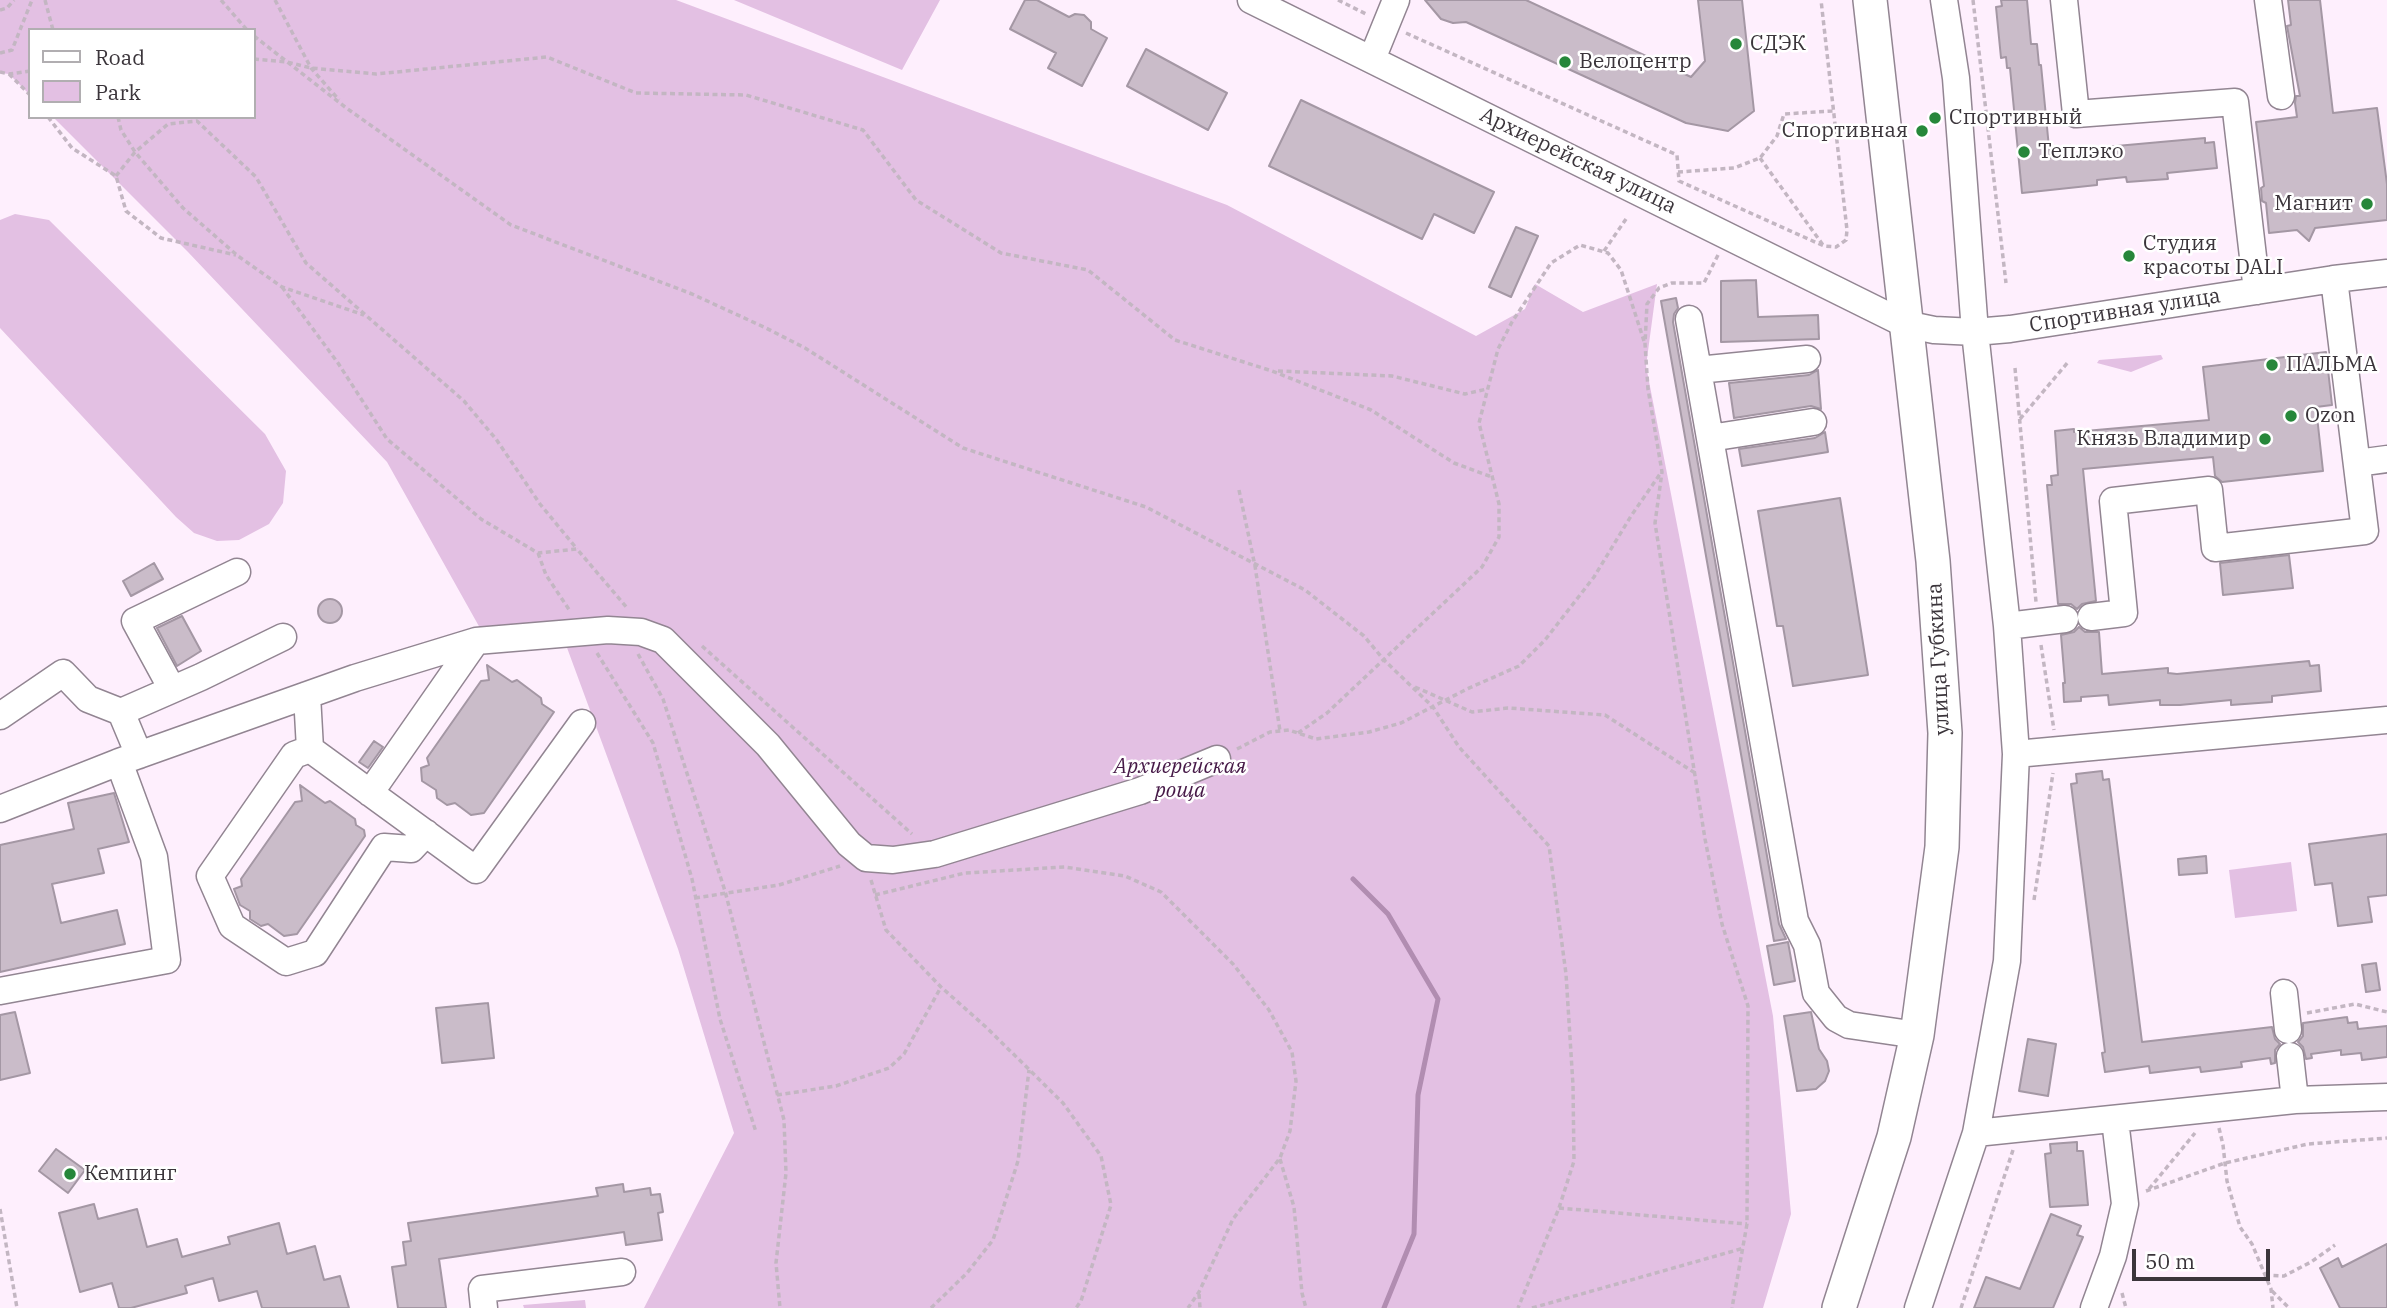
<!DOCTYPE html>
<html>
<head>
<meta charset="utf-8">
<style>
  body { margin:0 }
  #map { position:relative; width:2387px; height:1308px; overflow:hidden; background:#feeffd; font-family:"IBM Plex Serif",serif }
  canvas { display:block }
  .legend { position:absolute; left:28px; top:28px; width:228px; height:91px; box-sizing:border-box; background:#fff; border:2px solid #b1aeb1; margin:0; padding:9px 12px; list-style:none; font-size:21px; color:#3b353b }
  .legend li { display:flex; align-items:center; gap:14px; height:35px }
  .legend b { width:35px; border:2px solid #b1aeb1 }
  .scale { position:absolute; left:2132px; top:1249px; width:138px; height:32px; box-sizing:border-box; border:4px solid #3b353b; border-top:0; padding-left:9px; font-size:21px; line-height:24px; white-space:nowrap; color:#3b353b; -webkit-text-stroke:5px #fff; paint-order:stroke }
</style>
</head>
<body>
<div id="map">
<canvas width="2387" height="1308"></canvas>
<ul class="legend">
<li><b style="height:9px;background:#fff"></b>Road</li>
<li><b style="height:19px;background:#e3c0e3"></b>Park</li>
</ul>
<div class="scale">50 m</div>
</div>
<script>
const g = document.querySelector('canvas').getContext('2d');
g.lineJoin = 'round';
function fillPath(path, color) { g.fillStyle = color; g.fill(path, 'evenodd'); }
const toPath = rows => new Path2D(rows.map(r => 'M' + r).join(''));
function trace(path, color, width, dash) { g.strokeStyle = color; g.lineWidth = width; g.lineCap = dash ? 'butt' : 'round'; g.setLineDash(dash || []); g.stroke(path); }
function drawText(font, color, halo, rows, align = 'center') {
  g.font = font + ' "IBM Plex Serif",serif'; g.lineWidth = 5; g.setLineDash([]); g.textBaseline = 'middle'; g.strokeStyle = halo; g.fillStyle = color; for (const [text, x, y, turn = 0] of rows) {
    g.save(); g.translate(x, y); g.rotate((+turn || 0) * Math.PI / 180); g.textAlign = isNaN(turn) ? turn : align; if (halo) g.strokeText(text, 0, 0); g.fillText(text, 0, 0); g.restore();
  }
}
const green = toPath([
  [0,0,676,0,1227,205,1476,336,1525,309,1535,284,1583,312,1657,284,1646,366,1773,1016,1791,1214,1763,1308,644,1308,734,1133,678,949,566,645,490,646,387,462,188,252,53,117,254,117,254,30,30,30,30,95,9,74,0,73],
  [734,0,940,0,902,70],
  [15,214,49,220,265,434,286,471,283,503,269,524,239,540,217,541,194,533,176,517,0,328,0,220],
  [2161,355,2163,359,2131,372,2097,363,2099,360],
  [2291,862,2297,911,2235,918,2229,870],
  [585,1300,586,1308,524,1308,523,1305]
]);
const stream = toPath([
  [1353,879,1388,914,1438,999,1418,1095,1414,1234,1384,1308]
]);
const building = toPath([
  [1025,0,1037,0,1069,17,1075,14,1084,15,1091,22,1091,29,1107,38,1082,86,1048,68,1056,53,1010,29,1025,0],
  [1425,0,1526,0,1691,77,1705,61,1698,0,1742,0,1754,111,1728,131,1686,123,1466,22,1453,23,1441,19,1425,0],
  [2001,0,2027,0,2031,44,2037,44,2039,65,2041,65,2050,158,2084,155,2083,149,2205,138,2205,143,2214,142,2217,168,2167,173,2168,179,2127,182,2126,177,2097,180,2097,185,2022,193,2010,68,2007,68,2006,57,2001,58,1996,7,2002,6,2001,0],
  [2288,0,2320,0,2333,113,2377,108,2387,184,2387,220,2315,228,2309,241,2297,230,2269,233,2266,203,2262,201,2261,188,2264,186,2256,122,2297,117,2295,103,2296,96,2300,96,2287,26,2291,25,2288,0],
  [1146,49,1227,93,1208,130,1127,86,1146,49],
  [1301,100,1494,192,1474,233,1434,214,1422,239,1269,166,1301,100],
  [1516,227,1538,236,1511,297,1489,287,1516,227],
  [1756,280,1758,317,1818,315,1819,339,1721,342,1721,281,1756,280],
  [1676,298,1678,308,1674,314,1673,322,1779,924,1786,939,1774,941,1661,301,1676,298],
  [2326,352,2332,405,2316,407,2323,471,2222,482,2215,476,2213,457,2083,469,2096,601,2082,604,2077,609,2071,604,2058,604,2047,485,2052,485,2051,476,2058,475,2055,431,2074,429,2074,432,2209,420,2203,367,2326,352],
  [1818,370,1821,409,1811,406,1734,418,1729,383,1809,375,1818,370],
  [1825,432,1828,452,1742,466,1739,449,1815,438,1825,432],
  [1840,498,1868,675,1793,686,1783,626,1777,626,1758,511,1840,498],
  [2289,555,2293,588,2223,595,2220,563,2289,555],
  [154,563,163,579,131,596,123,581,154,563],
  '318 611a12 12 0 1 1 24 0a12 12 0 1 1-24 0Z',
  [182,616,201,651,177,666,157,628,182,616],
  [2079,627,2085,632,2099,632,2102,674,2168,668,2168,673,2177,674,2309,661,2310,666,2319,665,2321,691,2272,696,2272,702,2231,705,2231,700,2180,705,2160,705,2160,700,2109,705,2108,695,2081,697,2081,701,2064,702,2063,683,2065,683,2061,635,2074,632,2079,627],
  [487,665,512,682,517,680,541,698,542,704,554,712,484,813,471,815,455,803,447,805,437,798,436,790,422,781,421,768,429,765,427,758,481,681,489,680,487,665],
  [374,741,383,747,368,768,359,762,374,741],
  [2102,771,2103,780,2109,779,2142,1042,2272,1027,2275,1039,2280,1044,2275,1050,2275,1063,2271,1064,2270,1058,2241,1062,2242,1067,2201,1072,2200,1067,2150,1073,2149,1066,2105,1072,2102,1053,2105,1052,2071,784,2077,783,2076,774,2102,771],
  [300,785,325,803,330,801,355,819,356,825,364,830,365,836,297,934,284,936,268,924,261,926,250,919,250,911,240,905,234,889,242,886,241,879,295,802,302,801,300,785],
  [114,793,129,842,98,849,104,873,52,884,61,923,117,910,125,944,0,972,0,845,74,829,68,803,114,793],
  [2387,834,2387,895,2368,897,2372,922,2338,926,2332,883,2315,885,2309,844,2387,834],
  [2206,856,2207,873,2179,875,2178,859,2206,856],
  [1788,942,1795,981,1774,985,1767,946,1788,942],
  [2376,963,2380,990,2366,992,2362,965,2376,963],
  [488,1003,494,1058,442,1063,436,1008,488,1003],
  [15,1012,30,1073,0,1080,0,1015,15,1012],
  [1811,1012,1819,1049,1827,1061,1829,1071,1825,1081,1816,1089,1797,1091,1784,1016,1811,1012],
  [2347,1017,2348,1023,2357,1022,2358,1029,2387,1026,2387,1057,2362,1060,2361,1053,2341,1055,2341,1050,2311,1054,2312,1058,2306,1059,2303,1047,2298,1042,2303,1036,2303,1023,2347,1017],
  [2028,1039,2056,1044,2048,1096,2019,1091,2028,1039],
  [2077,1142,2077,1151,2083,1151,2088,1205,2050,1207,2045,1154,2051,1153,2050,1144,2077,1142],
  [56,1149,85,1170,68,1193,39,1171,56,1149],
  [623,1184,624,1192,650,1188,651,1195,660,1194,663,1212,658,1213,662,1240,626,1245,624,1232,439,1259,446,1308,398,1308,392,1267,406,1265,403,1242,411,1241,408,1223,598,1196,596,1188,623,1184],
  [94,1204,98,1219,137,1209,147,1247,177,1239,182,1257,230,1244,228,1237,279,1223,287,1254,315,1246,324,1280,340,1276,349,1308,262,1308,257,1291,219,1301,213,1278,185,1286,187,1293,131,1308,119,1308,112,1283,80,1292,59,1213,94,1204],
  [2051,1214,2081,1226,2077,1235,2083,1237,2053,1308,1974,1308,1986,1277,2020,1289,2051,1214],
  [2387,1244,2387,1308,2340,1308,2320,1268,2338,1258,2342,1267,2387,1244]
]);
const path = toPath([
  [45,0,53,30],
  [221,0,247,30],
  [275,0,311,68,339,100],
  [1338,0,1368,15],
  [1973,0,2006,283],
  [0,10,7,8,14,0],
  [1406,33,1677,155,1679,181,1824,246,1836,247,1846,240,1847,230,1821,0],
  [254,36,345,107,511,225,692,294,766,328,805,348,963,448,1146,507,1305,590,1364,636,1384,660,1433,707,1459,747,1549,846,1566,974,1573,1085,1574,1161,1559,1208,1518,1308],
  [0,53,12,50,32,0],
  [254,59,287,62,311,68,376,74,547,57,636,93,746,95,863,130,916,200,1001,253,1088,270,1175,340,1272,371,1371,410,1454,463,1492,477],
  [0,72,9,74,30,71],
  [9,74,30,95],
  [48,117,72,148,116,176,126,211,161,238,236,255],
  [118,117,121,130,135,152,183,208,238,256,282,287,364,315],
  [1760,158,1823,245],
  [1678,172,1734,168,1760,158,1777,136,1784,114,1833,111],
  [116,176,135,152,168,124,197,121,256,177,306,263,464,401,496,439,540,504,577,549],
  [1604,251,1626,219],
  [1718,255,1704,283,1672,283,1659,288,1647,304,1645,344,1648,389,1662,472,1655,523,1705,839,1722,924,1748,1006,1747,1224,1732,1308],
  [282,287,338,363,387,439,481,519,538,553,577,549,628,609],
  [2015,368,2036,602],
  [1278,371,1392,376,1465,394,1487,389],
  [2020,419,2069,361],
  [1239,490,1255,566,1280,731],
  [538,553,546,575,570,611],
  [2041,645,2054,730],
  [702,646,912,834],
  [597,653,653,743,692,879,720,1019,756,1132],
  [638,654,663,699,725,891,784,1120,786,1173,776,1263,780,1308],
  [1415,687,1472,712,1508,708,1605,715,1695,773],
  [1298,733,1327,713,1482,567,1499,537,1499,504,1479,423,1498,349,1512,322,1551,263,1580,245,1608,253,1621,270,1644,341],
  [1237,749,1270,732,1289,730,1316,739,1369,732,1401,723,1467,689,1519,666,1545,640,1594,577,1631,516,1660,474],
  [871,880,886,930,941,987,987,1028,1063,1103,1101,1156,1111,1205,1081,1301,1076,1308],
  [875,895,965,873,1065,867,1125,876,1161,892,1233,964,1269,1010,1292,1052,1296,1081,1290,1131,1280,1158,1233,1219,1199,1292,1188,1308],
  [695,898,779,885,840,866],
  [2034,900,2053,773],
  [2307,1013,2355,1004,2387,1012],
  [777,1095,836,1086,889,1068,904,1054,941,987],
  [2219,1128,2223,1145,2227,1181,2240,1227,2252,1244,2271,1289,2273,1308],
  [1280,1159,1294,1207,1302,1293,1306,1308],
  [2149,1189,2195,1133],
  [2146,1191,2225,1163,2308,1144,2387,1138],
  [1559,1208,1747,1224],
  [0,1209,17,1308],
  [2265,1275,2284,1276,2311,1262,2335,1245],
  [2272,1291,2289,1308],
  [2122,1293,2126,1308],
  [1199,1294,1200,1308],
  [931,1308,967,1273,993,1240,1018,1161,1029,1070],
  [1532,1308,1744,1248],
  [1961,1308,2013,1150]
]);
const minor = toPath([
  [1251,0,1905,324,1934,330,1975,332,2010,329,2334,279,2387,273],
  [2064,0,2076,114,2235,102,2257,291],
  [2268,0,2281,96],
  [1372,59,1396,0],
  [1689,319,1795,921,1807,945,1816,993,1836,1018,1849,1025,1917,1035],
  [1698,370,1807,359],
  [1710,438,1813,422],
  [2357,463,2387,459],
  [2091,617,2124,613,2113,501,2209,490,2215,548,2365,531,2334,279],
  [2007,626,2065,619],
  [172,689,135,621,237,572],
  [307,695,310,749,476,870,582,723],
  [121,712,139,755],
  [0,716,63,673,88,699,121,712,201,677,283,637],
  [310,749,294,755,210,876,232,926,286,962,315,953,384,847,411,849,426,833],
  [2016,754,2387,720],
  [370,793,476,641],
  [0,809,119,762,355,678,476,641,608,630,641,632,663,640,768,745,849,844,866,858,893,860,935,854,1140,791,1217,759],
  [0,991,167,960,154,857,119,762],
  [2284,993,2288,1030],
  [2290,1056,2295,1100],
  [1976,1133,2295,1100,2387,1097],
  [484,1308,482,1289,622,1272],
  [1918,1308,1976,1133,2007,961,2016,754,2007,626,1975,332,1956,78,1944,0],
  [2094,1308,2113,1256,2125,1204,2115,1120]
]);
const major = toPath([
  [1839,1308,1894,1137,1917,1035,1942,847,1945,733,1933,561,1870,0]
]);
const markers = [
  [1736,44,7,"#26873a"],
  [1565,62,7,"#26873a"],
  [1935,118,7,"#26873a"],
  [1922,131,7,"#26873a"],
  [2024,152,7,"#26873a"],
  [2367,204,7,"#26873a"],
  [2129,256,7,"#26873a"],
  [2272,365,7,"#26873a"],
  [2291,416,7,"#26873a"],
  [2265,439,7,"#26873a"],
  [70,1174,7,"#26873a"]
];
const poiNames = [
  ["СДЭК",1750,44],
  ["Велоцентр",1579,62],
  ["Спортивный",1949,118],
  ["Спортивная",1908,131,"right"],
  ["Теплэко",2038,152],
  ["Магнит",2353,204,"right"],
  ["Студия",2143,244],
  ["красоты DALI",2143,268],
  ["ПАЛЬМА",2286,365],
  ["Ozon",2305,416],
  ["Князь Владимир",2251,439,"right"],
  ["Кемпинг",84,1174]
];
const streetNames = [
  ["Архиерейская улица",1578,161,26],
  ["Спортивная улица",2125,311,-9],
  ["улица Губкина",1939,659,-93]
];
const parkNames = [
  ["Архиерейская",1180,767],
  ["роща",1180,791]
];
fillPath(green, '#e3c0e3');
trace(stream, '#b18db1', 5);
fillPath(building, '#cabcc9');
trace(building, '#a497a4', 2);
trace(minor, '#928592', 29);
trace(major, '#928592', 36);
trace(path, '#c3b6c2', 3.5, [5, 3.5]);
trace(minor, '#fff', 26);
trace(major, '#fff', 33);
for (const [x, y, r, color] of markers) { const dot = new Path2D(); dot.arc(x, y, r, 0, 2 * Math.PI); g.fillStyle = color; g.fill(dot); trace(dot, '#fff', 2.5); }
drawText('21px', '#3b353b', '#fff', poiNames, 'left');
drawText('21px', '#3b353b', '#fff', streetNames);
drawText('italic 21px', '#461947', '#fff', parkNames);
</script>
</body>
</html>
